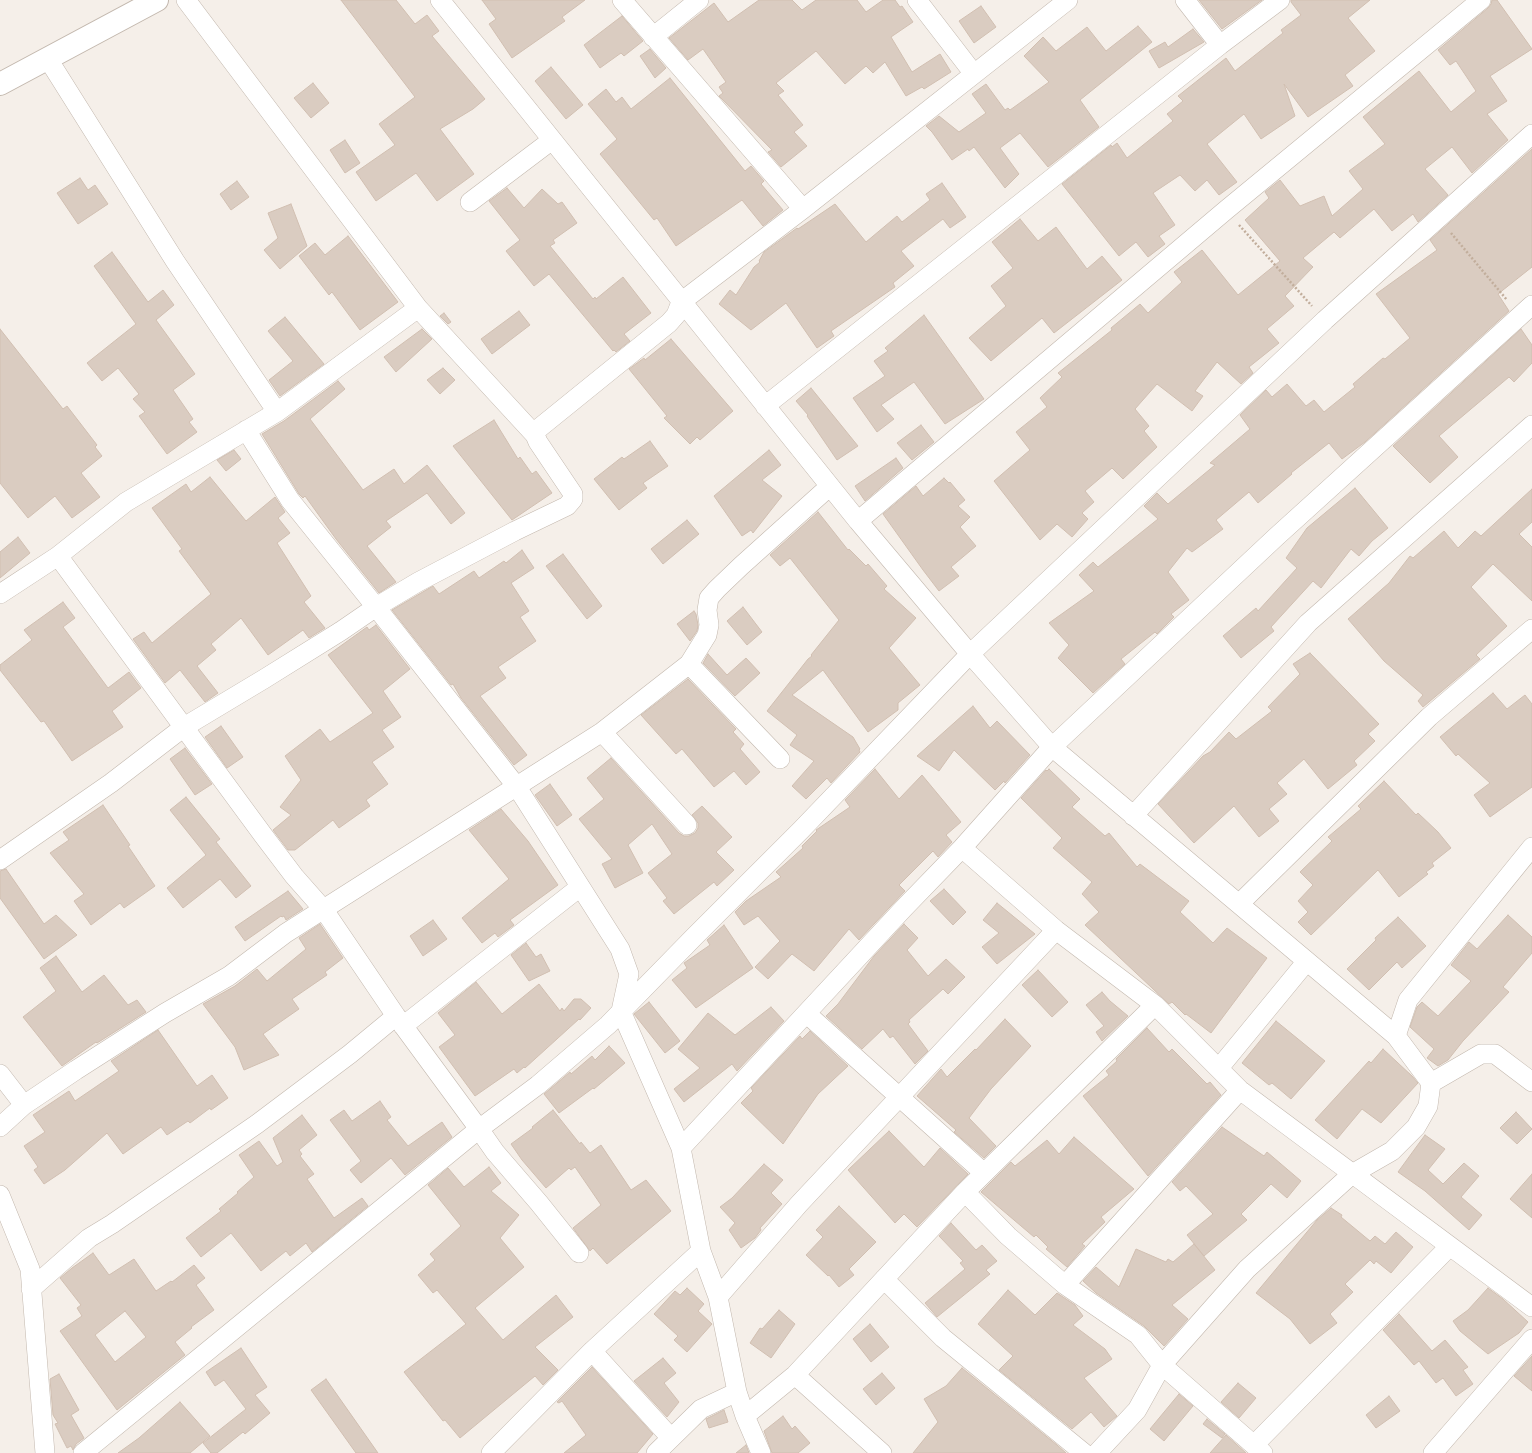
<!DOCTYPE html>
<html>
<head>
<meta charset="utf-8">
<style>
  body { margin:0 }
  canvas { display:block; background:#f5efe9 }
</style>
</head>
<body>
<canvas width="1532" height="1453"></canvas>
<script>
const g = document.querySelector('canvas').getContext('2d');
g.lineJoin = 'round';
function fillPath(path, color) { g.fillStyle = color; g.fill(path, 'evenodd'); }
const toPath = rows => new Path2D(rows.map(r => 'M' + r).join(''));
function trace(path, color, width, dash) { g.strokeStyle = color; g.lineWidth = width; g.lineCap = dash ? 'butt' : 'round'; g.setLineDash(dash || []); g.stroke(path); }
const building = toPath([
  [341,0,396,0,415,24,427,15,439,31,432,36,485,99,473,109,440,129,474,174,437,201,416,173,376,201,356,172,395,145,379,124,415,97,341,0],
  [482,0,585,0,562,17,565,21,512,58,489,24,496,19,482,0],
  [759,0,792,0,802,10,816,0,857,0,866,12,883,0,895,0,900,7,902,6,913,22,891,37,912,72,940,54,951,72,924,89,922,87,906,96,885,62,873,73,866,66,845,84,816,51,776,83,784,91,778,95,803,125,794,132,807,146,781,167,768,152,772,150,719,96,723,93,719,87,726,82,703,49,688,60,669,38,714,3,728,22,759,0],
  [1199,0,1262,0,1222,29,1199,0],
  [1291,0,1370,0,1348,18,1375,51,1345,75,1353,86,1308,117,1284,84,1295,116,1261,139,1244,114,1207,144,1237,182,1219,195,1207,180,1195,191,1180,175,1153,193,1175,225,1159,236,1165,244,1148,257,1136,242,1119,256,1062,184,1111,145,1112,147,1117,143,1127,158,1173,121,1167,114,1183,101,1178,96,1226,58,1235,71,1283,33,1281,30,1301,15,1291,2,1291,0],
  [1492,0,1497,0,1532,49,1490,76,1507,101,1487,114,1508,140,1472,173,1452,147,1425,169,1448,195,1418,222,1413,214,1392,231,1374,209,1340,238,1334,232,1303,258,1313,267,1285,296,1294,306,1267,329,1279,343,1249,367,1253,373,1241,384,1217,362,1195,391,1203,396,1192,411,1157,384,1135,409,1149,426,1144,431,1157,447,1123,479,1112,468,1085,491,1094,502,1082,513,1088,519,1072,537,1057,524,1040,540,994,481,1030,450,1016,432,1047,407,1040,398,1062,377,1058,373,1112,330,1111,328,1140,304,1148,313,1182,282,1174,272,1202,250,1238,295,1280,261,1245,220,1269,198,1265,192,1280,180,1300,206,1324,196,1332,216,1363,189,1349,171,1385,144,1363,117,1419,71,1451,112,1476,91,1456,61,1450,65,1438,50,1488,8,1491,4,1492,0],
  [981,6,996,27,974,43,959,21,981,6],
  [622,16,643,41,624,56,621,53,600,68,584,45,622,16],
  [1138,26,1152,42,1080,100,1099,127,1048,167,1020,133,1000,148,1019,174,1005,188,974,147,969,151,968,149,952,160,932,132,926,126,939,116,959,132,986,113,972,94,986,84,1005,110,1008,108,1010,110,1049,82,1024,56,1043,37,1056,51,1087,27,1106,51,1138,26],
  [1193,29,1204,42,1159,68,1149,51,1165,42,1168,47,1193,29],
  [650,49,666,68,655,78,640,56,650,49],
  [551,67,583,105,566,119,535,81,551,67],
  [670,78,745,171,751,166,764,181,761,184,783,210,763,226,742,200,676,246,657,218,654,220,600,154,617,139,588,104,606,89,616,102,622,97,631,109,670,78],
  [313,83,329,103,311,118,294,98,313,83],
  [345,140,360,163,345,173,330,150,345,140],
  [1532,149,1532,267,1498,294,1509,311,1365,442,1342,459,1329,443,1291,473,1292,474,1258,503,1249,492,1216,520,1223,529,1192,552,1187,548,1168,572,1189,600,1171,614,1174,617,1157,634,1155,632,1121,659,1125,664,1093,693,1058,658,1069,645,1049,623,1094,591,1079,575,1093,562,1098,567,1158,519,1144,506,1157,493,1168,504,1215,465,1210,463,1250,429,1240,415,1266,390,1272,397,1287,384,1306,406,1314,400,1324,412,1355,387,1353,384,1383,358,1385,359,1410,338,1376,294,1437,250,1430,240,1532,149],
  [80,178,88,190,95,185,108,204,78,224,57,193,80,178],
  [237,181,249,197,231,210,220,194,237,181],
  [942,183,966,217,950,228,943,219,901,251,914,266,893,283,895,287,831,331,834,336,817,348,786,303,751,330,719,304,730,290,736,295,754,267,760,262,759,261,764,252,797,228,798,229,835,204,866,242,897,216,902,222,930,200,926,194,942,183],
  [507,188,524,208,542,189,558,204,562,202,577,223,553,240,555,243,550,246,593,299,595,297,596,299,623,277,651,313,624,334,630,341,616,352,614,350,613,351,549,274,534,286,506,251,520,240,489,201,507,188],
  [291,204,307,246,280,269,264,250,278,238,268,213,291,204],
  [1020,219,1038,241,1056,227,1087,269,1102,256,1122,280,1054,333,1042,318,991,361,969,338,1006,306,991,286,1013,268,992,242,1020,219],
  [348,236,398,302,360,330,332,292,329,295,299,256,315,243,325,255,348,236],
  [112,252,148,302,163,290,174,305,156,320,195,374,173,390,193,419,189,422,197,432,167,454,139,416,145,412,133,399,139,394,118,368,102,381,87,363,136,324,94,266,112,252],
  [519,311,530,325,492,354,481,339,519,311],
  [444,313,451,322,448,324,440,316,444,313],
  [924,315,984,399,945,424,914,382,881,405,894,419,877,432,853,398,885,376,874,361,888,351,885,348,924,315],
  [285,317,324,364,280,396,269,380,293,361,268,331,285,317],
  [0,329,63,409,67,406,97,445,95,447,102,456,81,473,100,497,72,518,55,496,28,518,0,483,0,329],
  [422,329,432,339,396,372,384,357,422,329],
  [1521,329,1532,345,1532,363,1514,382,1509,377,1439,436,1458,457,1430,483,1393,446,1521,329],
  [671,339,733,411,700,440,697,437,690,444,664,418,667,416,629,369,644,358,645,360,671,339],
  [443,368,455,380,440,394,427,380,443,368],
  [338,381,345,389,310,419,363,490,394,469,404,484,427,465,465,513,451,524,427,493,386,521,391,527,367,546,396,582,379,593,336,539,305,496,303,498,299,494,262,434,284,421,338,381],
  [811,388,858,446,837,460,807,416,808,415,796,401,811,388],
  [494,420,518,459,520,457,532,474,536,471,552,493,512,520,453,446,494,420],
  [921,425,934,442,912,460,897,443,921,425],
  [650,441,668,466,643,483,647,488,619,510,594,479,622,457,624,459,650,441],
  [234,450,241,459,226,471,217,460,234,450],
  [769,450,781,465,762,480,782,496,753,533,751,530,742,536,714,496,769,450],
  [896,458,903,468,865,501,855,486,896,458],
  [210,477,246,521,275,497,285,512,278,518,290,533,277,543,311,596,304,602,325,628,309,638,303,630,268,655,241,618,211,644,216,650,197,666,218,693,205,702,180,670,165,683,133,639,144,632,152,643,211,594,179,551,182,549,152,508,186,484,191,492,210,477],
  [944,478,949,483,950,482,965,500,958,506,970,517,960,527,976,546,951,567,959,576,939,591,923,570,883,514,916,486,923,496,944,478],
  [1355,488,1388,528,1372,541,1359,556,1351,549,1321,588,1313,581,1271,627,1274,631,1241,658,1223,636,1256,608,1258,611,1297,568,1286,558,1307,528,1355,488],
  [1532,489,1532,522,1519,534,1532,547,1532,601,1493,564,1471,587,1507,626,1476,655,1480,659,1423,707,1418,701,1423,695,1384,661,1348,619,1389,583,1410,556,1413,558,1444,531,1458,548,1475,531,1481,536,1532,489],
  [818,512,848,550,849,549,866,566,868,564,887,586,884,589,916,618,889,648,920,685,898,703,898,710,868,732,823,670,792,695,853,737,860,749,859,750,860,752,831,783,827,778,806,799,792,786,814,761,790,745,797,735,767,711,808,659,812,656,811,655,839,620,790,558,780,566,770,555,818,512],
  [687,520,699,534,663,564,651,549,687,520],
  [18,537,30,553,0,578,0,552,18,537],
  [522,550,534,568,511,583,529,611,520,617,536,641,498,667,506,678,480,696,527,755,514,765,461,698,453,684,451,685,392,610,433,586,439,594,474,571,479,578,504,561,506,563,522,550],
  [563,554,602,606,587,619,546,566,563,554],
  [63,602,75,618,63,627,108,688,129,672,141,688,112,711,123,727,72,761,44,721,41,722,0,670,0,665,32,640,24,630,63,602],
  [743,607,762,632,747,645,727,621,743,607],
  [694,611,696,614,698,625,697,631,690,641,677,624,694,611],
  [376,625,410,669,383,691,401,717,382,730,394,747,372,762,388,784,366,800,370,806,339,828,333,820,295,850,288,850,273,830,291,815,280,807,301,780,285,756,320,729,330,742,373,713,328,655,367,627,369,630,376,625],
  [1310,653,1379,724,1368,734,1375,741,1354,761,1357,765,1328,789,1304,759,1277,783,1287,794,1269,809,1279,821,1259,837,1234,806,1194,843,1158,804,1203,756,1210,752,1229,732,1236,739,1272,711,1268,707,1300,674,1293,664,1310,653],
  [708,654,727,675,746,658,760,673,735,696,703,663,708,654],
  [688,679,736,729,733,732,744,744,740,749,760,772,746,785,734,771,714,787,682,749,676,754,641,715,688,679],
  [1493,693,1507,709,1525,695,1532,704,1532,787,1490,817,1474,795,1490,783,1458,754,1456,756,1440,737,1493,693],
  [973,706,990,728,997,721,1030,755,1005,783,1004,781,995,790,954,750,939,771,917,756,973,706],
  [221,726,243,757,227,768,205,737,221,726],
  [185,748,212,784,195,795,170,759,185,748],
  [611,758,679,833,684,836,689,836,695,833,698,828,698,823,692,815,702,806,732,837,716,852,734,870,717,886,714,882,674,914,663,901,667,898,648,873,672,854,652,824,628,845,643,873,615,888,602,864,612,859,579,819,604,799,587,778,611,758],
  [875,769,899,799,922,775,961,822,946,835,952,842,938,857,933,851,899,885,905,891,859,940,849,929,814,971,792,954,768,979,755,967,780,941,758,916,744,925,735,912,746,901,781,877,776,872,803,848,802,846,817,831,816,830,819,828,850,807,845,800,875,769],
  [1049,769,1080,799,1072,807,1105,836,1109,833,1137,867,1140,864,1189,901,1180,912,1213,943,1227,928,1267,958,1211,1033,1186,1014,1185,1015,1172,1002,1169,1004,1085,925,1099,912,1082,894,1092,882,1053,848,1062,838,1021,798,1046,770,1047,771,1049,769],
  [1384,781,1416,815,1418,813,1438,832,1451,848,1432,863,1434,866,1426,872,1428,874,1399,897,1378,870,1311,935,1298,922,1308,912,1298,901,1313,885,1300,872,1332,841,1328,837,1361,809,1358,806,1384,781],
  [550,784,572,815,557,826,535,795,550,784],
  [186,797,220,839,216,842,251,886,236,898,220,879,183,908,167,888,206,855,170,810,186,797],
  [103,805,130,845,128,846,155,886,124,908,120,903,91,925,74,901,84,894,50,853,69,840,63,832,103,805],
  [501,809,528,841,558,885,510,920,514,925,498,937,495,933,482,943,462,918,509,879,469,830,501,809],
  [6,869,44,924,56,915,77,935,44,959,0,898,0,871,6,869],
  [944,889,966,912,953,925,930,901,944,889],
  [288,891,303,909,286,920,284,916,282,917,281,916,245,941,235,927,288,891],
  [997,903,1035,934,997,964,982,947,999,933,983,920,997,903],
  [1508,915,1532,937,1532,953,1503,987,1509,992,1463,1041,1448,1060,1438,1066,1427,1058,1434,1049,1410,1027,1417,1007,1422,1002,1438,1016,1471,981,1451,965,1469,942,1477,949,1508,915],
  [1398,917,1426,946,1402,968,1397,962,1369,990,1347,969,1376,940,1375,938,1398,917],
  [433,920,447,939,423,956,410,936,433,920],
  [320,924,343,958,325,972,327,975,292,999,299,1009,263,1034,279,1055,244,1070,235,1047,203,1004,235,986,257,969,267,981,306,949,299,938,320,924],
  [904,924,918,938,907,950,928,976,946,959,965,977,948,994,943,989,909,1020,910,1022,908,1024,928,1051,915,1064,893,1036,890,1038,883,1029,862,1049,826,1016,838,1004,874,956,904,924],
  [724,925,753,968,696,1008,672,980,687,968,684,963,710,945,707,940,724,925],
  [526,943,536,957,541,954,550,971,529,981,511,955,526,943],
  [56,956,82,992,104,975,128,1005,137,1000,146,1012,97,1043,96,1042,62,1066,23,1017,56,991,40,968,56,956],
  [1038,970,1068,1002,1052,1017,1022,985,1038,970],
  [476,982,502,1014,539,984,560,1011,562,1008,564,1011,574,999,581,999,591,1008,580,1020,579,1019,525,1068,524,1067,517,1073,514,1069,475,1096,439,1047,455,1035,438,1013,476,982],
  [1102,992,1110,1001,1128,1016,1102,1041,1096,1032,1104,1026,1086,1005,1102,992],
  [649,1002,680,1041,665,1053,634,1014,649,1002],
  [771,1007,784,1021,737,1071,732,1064,684,1102,674,1089,700,1068,678,1049,708,1013,735,1035,771,1007],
  [1005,1019,1031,1046,991,1089,969,1118,996,1146,984,1158,954,1132,956,1130,917,1096,941,1069,947,1077,975,1049,976,1050,1005,1019],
  [1276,1021,1325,1061,1291,1099,1272,1083,1269,1085,1242,1063,1276,1021],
  [1147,1028,1169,1052,1172,1049,1207,1084,1210,1082,1221,1095,1148,1176,1083,1096,1109,1075,1106,1071,1117,1061,1116,1059,1147,1028],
  [158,1030,197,1086,212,1075,228,1098,211,1110,210,1108,190,1123,188,1121,167,1135,161,1127,123,1154,107,1133,65,1170,44,1184,34,1170,38,1167,24,1146,45,1132,33,1115,69,1091,75,1101,119,1071,111,1061,158,1030],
  [810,1031,848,1066,818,1094,783,1144,741,1103,753,1091,751,1088,800,1036,802,1039,810,1031],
  [609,1046,625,1063,594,1089,593,1088,559,1113,544,1094,570,1072,571,1074,592,1056,595,1060,609,1046],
  [1383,1049,1412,1076,1418,1083,1381,1123,1362,1109,1337,1139,1315,1120,1369,1061,1371,1063,1383,1049],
  [380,1101,391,1117,387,1120,408,1146,442,1122,452,1137,405,1175,391,1158,361,1183,350,1170,361,1161,330,1120,344,1110,352,1121,380,1101],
  [553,1110,580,1144,581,1142,590,1153,601,1145,631,1190,646,1180,671,1211,607,1264,593,1248,590,1251,573,1228,601,1205,575,1167,571,1170,569,1168,546,1188,522,1160,511,1144,533,1128,532,1127,553,1110],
  [1516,1112,1532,1129,1517,1144,1500,1128,1516,1112],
  [302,1115,317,1135,299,1150,302,1154,300,1156,314,1174,307,1179,334,1218,362,1198,368,1206,312,1252,306,1243,290,1256,286,1251,261,1271,231,1233,201,1257,186,1238,221,1211,219,1209,238,1193,237,1192,254,1177,239,1155,259,1141,277,1166,283,1162,273,1138,302,1115],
  [1222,1127,1264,1156,1267,1152,1301,1181,1287,1198,1271,1184,1241,1214,1247,1220,1204,1256,1187,1235,1213,1214,1186,1186,1180,1191,1172,1182,1222,1127],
  [889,1131,924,1167,940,1148,968,1174,917,1227,904,1214,895,1223,848,1170,889,1131],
  [1425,1135,1445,1149,1428,1170,1443,1184,1464,1163,1479,1176,1461,1197,1482,1215,1469,1230,1425,1191,1398,1172,1425,1135],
  [1074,1137,1134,1189,1101,1217,1105,1222,1082,1244,1085,1246,1067,1267,1046,1249,1048,1247,1036,1235,1034,1237,981,1192,1011,1162,1015,1166,1047,1140,1059,1154,1074,1137],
  [764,1164,783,1180,771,1193,782,1204,760,1228,761,1230,755,1238,741,1248,729,1230,735,1223,720,1207,732,1198,764,1164],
  [489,1167,501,1183,491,1191,519,1215,500,1238,524,1267,475,1308,503,1340,556,1295,573,1317,535,1347,558,1370,543,1385,535,1376,460,1438,445,1420,443,1421,404,1372,466,1324,437,1290,433,1293,418,1275,435,1260,430,1254,461,1226,428,1185,448,1168,464,1187,489,1167],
  [1532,1174,1532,1218,1510,1199,1532,1174],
  [839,1206,876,1242,849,1269,854,1275,839,1287,829,1275,828,1276,806,1255,823,1237,816,1230,839,1206],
  [1331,1208,1342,1215,1341,1217,1370,1241,1375,1236,1385,1244,1396,1232,1413,1247,1391,1273,1376,1261,1374,1264,1370,1260,1345,1284,1353,1292,1330,1314,1337,1323,1310,1344,1290,1319,1256,1293,1317,1220,1331,1208],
  [951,1223,976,1250,982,1245,997,1261,986,1270,990,1274,937,1317,925,1303,965,1269,960,1263,963,1261,939,1236,951,1223],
  [1194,1244,1215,1270,1172,1305,1188,1319,1164,1346,1144,1326,1096,1293,1083,1281,1096,1267,1119,1287,1136,1249,1166,1262,1168,1259,1173,1262,1194,1244],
  [93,1253,109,1275,134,1259,156,1291,171,1281,172,1282,194,1265,205,1278,196,1285,214,1310,191,1327,192,1328,175,1342,185,1355,117,1410,60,1331,82,1316,77,1308,81,1305,60,1278,72,1268,93,1253],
  [125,1311,146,1337,115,1362,95,1335,125,1311],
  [687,1288,704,1304,698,1311,712,1324,687,1352,674,1340,678,1336,654,1314,675,1291,680,1295,687,1288],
  [1488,1288,1503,1299,1528,1322,1519,1333,1488,1354,1460,1331,1453,1321,1468,1310,1488,1288],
  [1008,1290,1035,1315,1057,1293,1075,1305,1083,1316,1073,1325,1105,1349,1112,1359,1084,1378,1117,1416,1104,1427,1091,1412,1072,1429,999,1370,1013,1356,978,1324,1008,1290],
  [779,1310,795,1324,771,1358,750,1343,760,1328,762,1329,779,1310],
  [1399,1314,1432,1351,1445,1340,1468,1367,1463,1370,1473,1384,1456,1396,1443,1378,1436,1383,1419,1361,1414,1365,1383,1330,1399,1314],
  [870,1324,889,1347,871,1362,853,1339,870,1324],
  [241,1348,267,1387,255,1395,270,1413,245,1434,243,1432,217,1453,211,1453,203,1443,246,1409,224,1380,215,1386,206,1372,241,1348],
  [1532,1356,1532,1391,1514,1376,1532,1356],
  [663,1358,676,1373,664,1383,679,1402,667,1417,634,1381,663,1358],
  [592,1367,653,1434,637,1453,564,1453,586,1435,562,1401,559,1403,557,1402,592,1367],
  [962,1368,1057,1445,1066,1453,913,1453,938,1422,924,1399,946,1386,962,1368],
  [882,1373,895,1388,876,1405,863,1389,882,1373],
  [59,1374,79,1410,71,1415,84,1438,76,1444,73,1450,71,1446,67,1448,55,1424,58,1423,53,1415,50,1379,59,1374],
  [326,1379,378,1453,356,1453,311,1390,326,1379],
  [1238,1383,1256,1398,1239,1418,1221,1402,1238,1383],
  [1179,1394,1193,1406,1164,1441,1150,1429,1179,1394],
  [1389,1396,1400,1411,1376,1428,1366,1415,1389,1396],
  [180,1402,210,1436,190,1453,118,1453,139,1438,180,1402],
  [724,1410,728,1422,709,1428,706,1419,724,1410],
  [783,1416,792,1429,795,1426,810,1443,798,1453,772,1453,764,1431,783,1416],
  [1207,1419,1225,1434,1222,1438,1203,1424,1207,1419],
  [1226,1435,1246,1453,1210,1453,1226,1435],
  [746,1445,749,1453,736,1453,746,1445]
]);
const path = toPath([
  [1239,225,1312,306],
  [1451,233,1507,300]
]);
const minor = toPath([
  [186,0,418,308,535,435],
  [440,0,858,521,970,654,1052,747,1396,1036],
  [622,0,803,209],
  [917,0,974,74],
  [1185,0,1220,45],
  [653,37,699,0],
  [48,59,175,261,277,412],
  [470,202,552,140],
  [765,406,1220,45,1280,0],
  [246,430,290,500,376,607,517,787,620,949,629,974,621,1011,681,1148,701,1251,718,1297,737,1392,745,1416,761,1453],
  [858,521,1226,210,1481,0],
  [58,556,263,835,294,876,324,910,396,1016,479,1129,495,1152,539,1203,579,1253],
  [0,594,58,556,126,502,277,412,418,308],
  [689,664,780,759],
  [602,732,687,825],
  [1133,816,1308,623,1532,425],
  [962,848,1056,930,1155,1005,1240,1090,1532,1307],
  [0,860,111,783,184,727,264,679,341,631,376,607,418,582,515,531,567,506,573,499,573,494,538,442,535,435,538,429,669,323,676,315,681,302,803,209,1068,0],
  [1239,904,1429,717,1532,629],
  [807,1014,984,1173],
  [403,1026,580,887],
  [1219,1068,1307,961],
  [0,1074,24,1105],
  [1431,1083,1481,1054,1495,1054,1532,1082],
  [0,1127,24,1105,76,1070,165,1013,229,976,286,933,602,732,689,664,707,635,709,625,707,610,709,598,717,589,741,566,830,486],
  [681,1148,903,909,962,848,1052,747,1276,537,1532,305],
  [965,1192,1008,1236,1065,1285,1138,1335,1162,1365,1263,1453],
  [0,1195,30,1269,45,1453],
  [884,1279,943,1338,1084,1453],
  [1065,1285,1240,1090],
  [31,1289,89,1238,112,1224,257,1124,350,1054,396,1016],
  [718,1297,799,1204,1056,930],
  [592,1351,671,1438],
  [795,1375,882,1453],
  [745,1416,795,1375,965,1192,1155,1005],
  [1254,1445,1450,1246],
  [83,1453,479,1129,538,1085,608,1025,694,937,801,830,970,654,1325,320,1532,134],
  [491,1453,592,1351,701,1251],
  [656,1453,701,1409,737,1392],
  [1097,1453,1137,1410,1162,1365,1247,1269,1352,1174,1392,1151,1416,1127,1428,1106,1431,1083,1396,1036,1408,1000,1532,847],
  [1433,1453,1532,1339]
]);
const tertiary = toPath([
  [0,84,157,0]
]);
fillPath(building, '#daccc1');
trace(building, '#d1bfb1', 1);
trace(minor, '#c3b8ae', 20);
trace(tertiary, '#c3b8ae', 24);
trace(path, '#c2ae9c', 2.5, [2, 2]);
trace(minor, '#fff', 19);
trace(tertiary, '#fff', 22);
</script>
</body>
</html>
